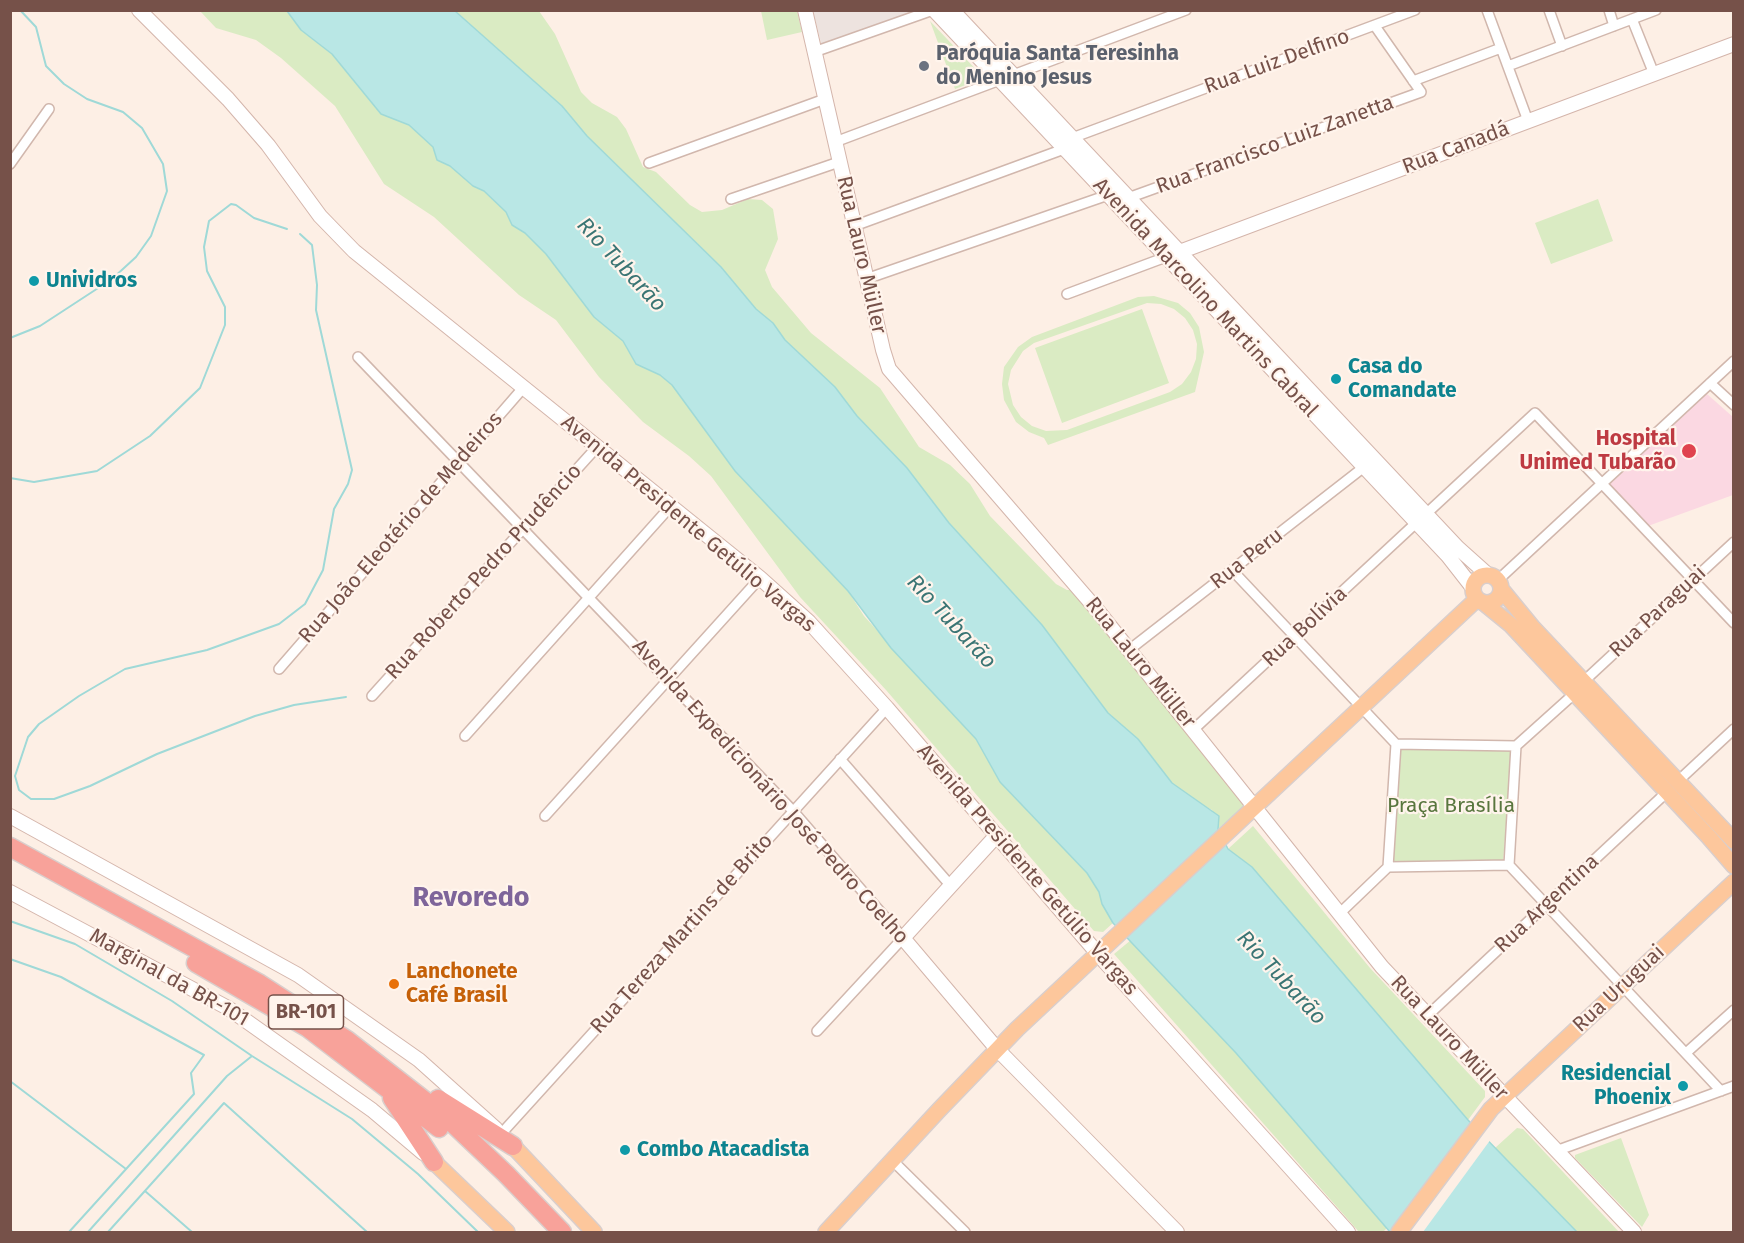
<!DOCTYPE html>
<html>
<head>
<meta charset="utf-8">
<style>
  body { margin:0 }
  #map { position:relative; width:1744px; height:1243px; overflow:hidden; background:#fdefe5; font-family:"Fira Sans",sans-serif }
  canvas { display:block }
  .frame { position:absolute; inset:0; border:12px solid #765149; pointer-events:none }
</style>
</head>
<body>
<div id="map">
<canvas width="1744" height="1243"></canvas>
<div class="frame"></div>
</div>
<script>
const g = document.querySelector('canvas').getContext('2d');
g.lineJoin = 'round';
function fillPath(path, color) { g.fillStyle = color; g.fill(path, 'evenodd'); }
const toPath = rows => new Path2D(rows.map(r => 'M' + r).join(''));
function trace(path, color, width, dash) { g.strokeStyle = color; g.lineWidth = width; g.lineCap = dash ? 'butt' : 'round'; g.setLineDash(dash || []); g.stroke(path); }
function drawText(font, color, halo, rows, align = 'center') {
  g.font = font + ' "Fira Sans",sans-serif'; g.lineWidth = 4.5; g.setLineDash([]); g.textBaseline = 'middle'; g.strokeStyle = halo; g.fillStyle = color; for (const [text, x, y, turn = 0] of rows) {
    g.save(); g.translate(x, y); g.rotate((+turn || 0) * Math.PI / 180); g.textAlign = isNaN(turn) ? turn : align; if (halo) g.strokeText(text, 0, 0); g.fillText(text, 0, 0); g.restore();
  }
}
const industrial = toPath([
  [916,10,822,47,813,11]
]);
const medical = toPath([
  [1707,394,1733,417,1733,495,1648,526,1609,485]
]);
const green = toPath([
  [200,11,287,11,301,30,332,54,381,114,409,125,433,147,437,160,450,166,473,186,484,191,506,212,512,225,525,233,546,254,594,317,623,341,636,364,660,375,672,385,735,471,848,591,864,616,976,739,1000,782,1087,873,1099,892,1102,904,1113,923,1103,932,1094,931,886,690,800,597,711,476,689,456,643,422,599,377,556,320,519,295,434,217,384,184,335,106,281,58,256,40,216,28],
  [455,11,539,11,555,34,581,92,592,103,617,117,626,129,643,167,656,172,690,205,702,212,722,210,748,199,762,200,773,209,778,239,765,270,772,287,811,333,880,388,919,447,950,465,970,484,990,516,1056,584,1067,590,1074,590,1245,803,1244,806,1218,829,1212,810,1190,799,1172,783,1138,739,1108,713,1042,625,949,523,907,468,857,416,835,387,785,340,773,323,756,309,721,267,587,136,562,106],
  [761,11,797,11,802,32,767,40],
  [930,21,984,78,955,89],
  [1598,199,1613,241,1551,264,1535,223],
  [1154,296,1178,303,1190,313,1199,327,1204,352,1195,392,1048,445,1044,438,1029,432,1016,422,1004,400,1002,384,1004,367,1018,347,1032,337,1138,297],
  [1147,303,1161,304,1174,309,1185,318,1193,330,1197,344,1196,359,1191,372,1182,384,1170,392,1067,430,1046,431,1032,426,1021,417,1013,405,1008,384,1011,370,1023,351,1034,343],
  [1142,309,1169,383,1062,423,1035,348],
  [1399,748,1512,750,1503,863,1392,864],
  [1253,826,1370,968,1485,1091,1485,1097,1468,1120,1252,868,1228,849],
  [1131,940,1236,1053,1387,1228,1383,1232,1359,1232,1114,954],
  [1517,1128,1523,1129,1619,1232,1577,1232,1495,1148],
  [1621,1138,1649,1215,1642,1227,1575,1158,1575,1155]
]);
const water = toPath([
  [287,11,455,11,562,106,587,136,721,267,756,309,773,323,785,340,835,387,857,416,907,468,949,523,1042,625,1108,713,1138,739,1172,783,1219,816,1218,829,1228,849,1252,867,1468,1120,1577,1232,1390,1232,1236,1053,1113,923,1102,904,1099,892,1087,873,1000,782,976,739,891,648,848,591,735,471,672,385,660,375,636,364,623,341,594,317,546,254,525,233,512,225,506,212,484,191,473,186,450,166,437,160,433,147,409,125,381,114,332,54,301,30,287,11]
]);
const pier = toPath([
  [1477,1124,1491,1139,1423,1232,1396,1232]
]);
const stream = toPath([
  [300,234,312,245,317,285,316,310,352,470,348,484,334,509,323,570,305,604,279,624,207,650,125,669,79,696,39,724,28,737,15,776,19,790,31,799,54,799,90,786,157,754,255,716,294,705,346,697],
  [10,338,40,326,112,279,136,257,151,236,167,191,163,164,142,128,123,112,87,99,64,84,46,66,36,27,20,10],
  [10,478,34,482,97,471,150,436,200,388,225,325,225,307,207,271,204,247,209,221,231,204,236,205,254,218,287,229],
  [10,921,75,944,172,1001,252,1056,352,1119,418,1174,478,1232],
  [10,959,61,977,204,1055,191,1073,194,1094,69,1232],
  [10,1081,126,1169],
  [145,1191,192,1232],
  [10,1230,13,1232],
  [88,1232,227,1076,252,1056],
  [108,1232,224,1103,367,1232]
]);
const street = toPath([
  [1487,10,1528,121],
  [1549,10,1562,46],
  [1609,10,1614,26],
  [1632,19,1654,74],
  [814,52,933,10],
  [1508,66,1656,10],
  [1013,75,1186,10],
  [1413,81,1501,48],
  [1072,138,1415,10],
  [835,142,1000,80],
  [649,163,825,99],
  [10,164,49,109],
  [1128,198,1421,92,1375,26],
  [731,199,839,162],
  [854,226,1064,149],
  [866,279,1108,195],
  [1067,294,1166,257],
  [358,357,793,811,903,938,817,1031],
  [1710,383,1734,405],
  [1426,514,1535,413,1734,623],
  [1232,570,1396,744],
  [1498,580,1734,361],
  [1129,650,1364,467],
  [279,669,523,388],
  [1583,682,1734,542],
  [372,696,596,448],
  [1193,730,1416,523],
  [465,736,670,507],
  [1396,744,1516,746],
  [1516,746,1575,693],
  [840,759,951,886],
  [1677,782,1734,729],
  [545,816,760,578],
  [1509,865,1721,1091],
  [1509,865,1516,746],
  [1388,867,1396,744],
  [1388,867,1509,865],
  [1339,914,1388,867],
  [1427,1016,1667,792],
  [1686,1053,1734,1010],
  [501,1134,887,708],
  [1556,1151,1734,1086],
  [892,1160,965,1232]
]);
const secondary = toPath([
  [139,10,228,99,268,145,320,216,354,251,760,578,809,622,887,708,1105,962,1348,1232],
  [805,10,883,350,889,369,1098,611,1382,967,1634,1232],
  [934,10,1448,556,1473,588],
  [952,10,1458,548,1487,574],
  [1174,254,1734,44],
  [10,816,298,975,419,1060,496,1129],
  [997,835,903,938,997,1049,1177,1232],
  [10,892,228,1008,372,1110,423,1153]
]);
const primary = toPath([
  '1473 589a14 14 0 1 1 28 0a14 14 0 1 1-28 0Z',
  [1501,589,1533,628,1734,841],
  [1484,603,1511,625,1708,836,1734,866],
  [513,1146,594,1232],
  [434,1162,507,1232],
  [826,1232,939,1110,1017,1029,1477,599],
  [1399,1232,1491,1109,1734,882]
]);
const highway = toPath([
  [10,847,260,984,347,1040,447,1118,506,1174,562,1232],
  [196,963,308,1028,439,1128],
  [392,1098,434,1162],
  [438,1099,513,1146]
]);
const markers = [
  [924,66,6,"#6b7280"],
  [34,281,6,"#0f9aa8"],
  [1336,379,6,"#0f9aa8"],
  [1689,451,8,"#e0444e"],
  [394,984,6,"#e8710a"],
  [1683,1086,6,"#0f9aa8"],
  [625,1150,6,"#0f9aa8"]
];
const shields = [
  [306,1012,75]
];
const shieldNames = [
  ["BR-101",306,1012]
];
const worshipNames = [
  ["Paróquia Santa Teresinha",936,54],
  ["do Menino Jesus",936,78]
];
const streetNames = [
  ["Rua Luiz Delfino",1277,62,-20],
  ["Rua Francisco Luiz Zanetta",1275,145,-20],
  ["Rua Canadá",1456,148,-21],
  ["Rua Lauro Müller",861,255,77],
  ["Avenida Marcolino Martins Cabral",1205,298,47],
  ["Avenida Presidente Getúlio Vargas",688,524,40],
  ["Rua João Eleotério de Medeiros",401,528,-49],
  ["Rua Peru",1247,559,-38],
  ["Rua Roberto Pedro Prudêncio",484,572,-48],
  ["Rua Paraguai",1658,612,-43],
  ["Rua Bolívia",1305,627,-43],
  ["Rua Lauro Müller",1140,663,51],
  ["Avenida Expedicionário José Pedro Coelho",770,792,48],
  ["Avenida Presidente Getúlio Vargas",1027,870,49],
  ["Rua Argentina",1547,904,-43],
  ["Rua Tereza Martins de Brito",682,934,-48],
  ["Marginal da BR-101",169,978,29],
  ["Rua Uruguai",1619,989,-43],
  ["Rua Lauro Müller",1449,1038,47]
];
const cultureNames = [
  ["Unividros",46,281],
  ["Casa do",1348,367],
  ["Comandate",1348,391],
  ["Residencial",1671,1074,"right"],
  ["Phoenix",1671,1098,"right"],
  ["Combo Atacadista",637,1150]
];
const healthNames = [
  ["Hospital",1676,439],
  ["Unimed Tubarão",1676,463]
];
const parkNames = [
  ["Praça Brasília",1451,806]
];
const foodNames = [
  ["Lanchonete",406,972],
  ["Café Brasil",406,996]
];
const waterNames = [
  ["Rio Tubarão",621,265,47],
  ["Rio Tubarão",951,622,47],
  ["Rio Tubarão",1281,978,47]
];
const districtNames = [
  ["Revoredo",471,898]
];
fillPath(industrial, '#ede3df');
fillPath(medical, '#fbd8e2');
fillPath(green, '#daebc3');
fillPath(water, '#b9e7e5');
trace(water, '#9fd9d7', 1.5);
fillPath(pier, '#fdefe5');
trace(stream, '#9fd9d7', 2);
trace(street, '#d1b7ad', 12);
trace(secondary, '#d4b5ab', 16);
trace(primary, '#d9cecc', 18);
trace(highway, '#d9cecc', 21);
trace(street, '#fff', 9);
trace(secondary, '#fff', 14);
trace(primary, '#fdc79c', 15);
trace(highway, '#f8a29a', 18);
for (const [x, y, r, color] of markers) { const dot = new Path2D(); dot.arc(x, y, r, 0, 2 * Math.PI); g.fillStyle = color; g.fill(dot); trace(dot, '#fff4ec', 2); }
for (const [x, y, w] of shields) { const box = new Path2D(); box.roundRect(x - w / 2, y - 17, w, 34, 4.5); g.fillStyle = '#fff4ec'; g.fill(box); trace(box, '#765149', 1.5); }
drawText('bold 20px', '#765149', null, shieldNames);
drawText('bold 21px', '#5b616d', '#fff4ec', worshipNames, 'left');
drawText('21px', '#765149', '#fff4ec', streetNames);
drawText('bold 21px', '#0d838f', '#fff4ec', cultureNames, 'left');
drawText('bold 21px', '#be3a42', '#fff4ec', healthNames, 'right');
drawText('21px', '#59763e', '#fff4ec', parkNames);
drawText('bold 21px', '#c56008', '#fff4ec', foodNames, 'left');
drawText('italic 22px', '#3a7574', '#fff4ec', waterNames);
drawText('bold 27px', '#7e659a', '#fff4ec', districtNames);
</script>
</body>
</html>
